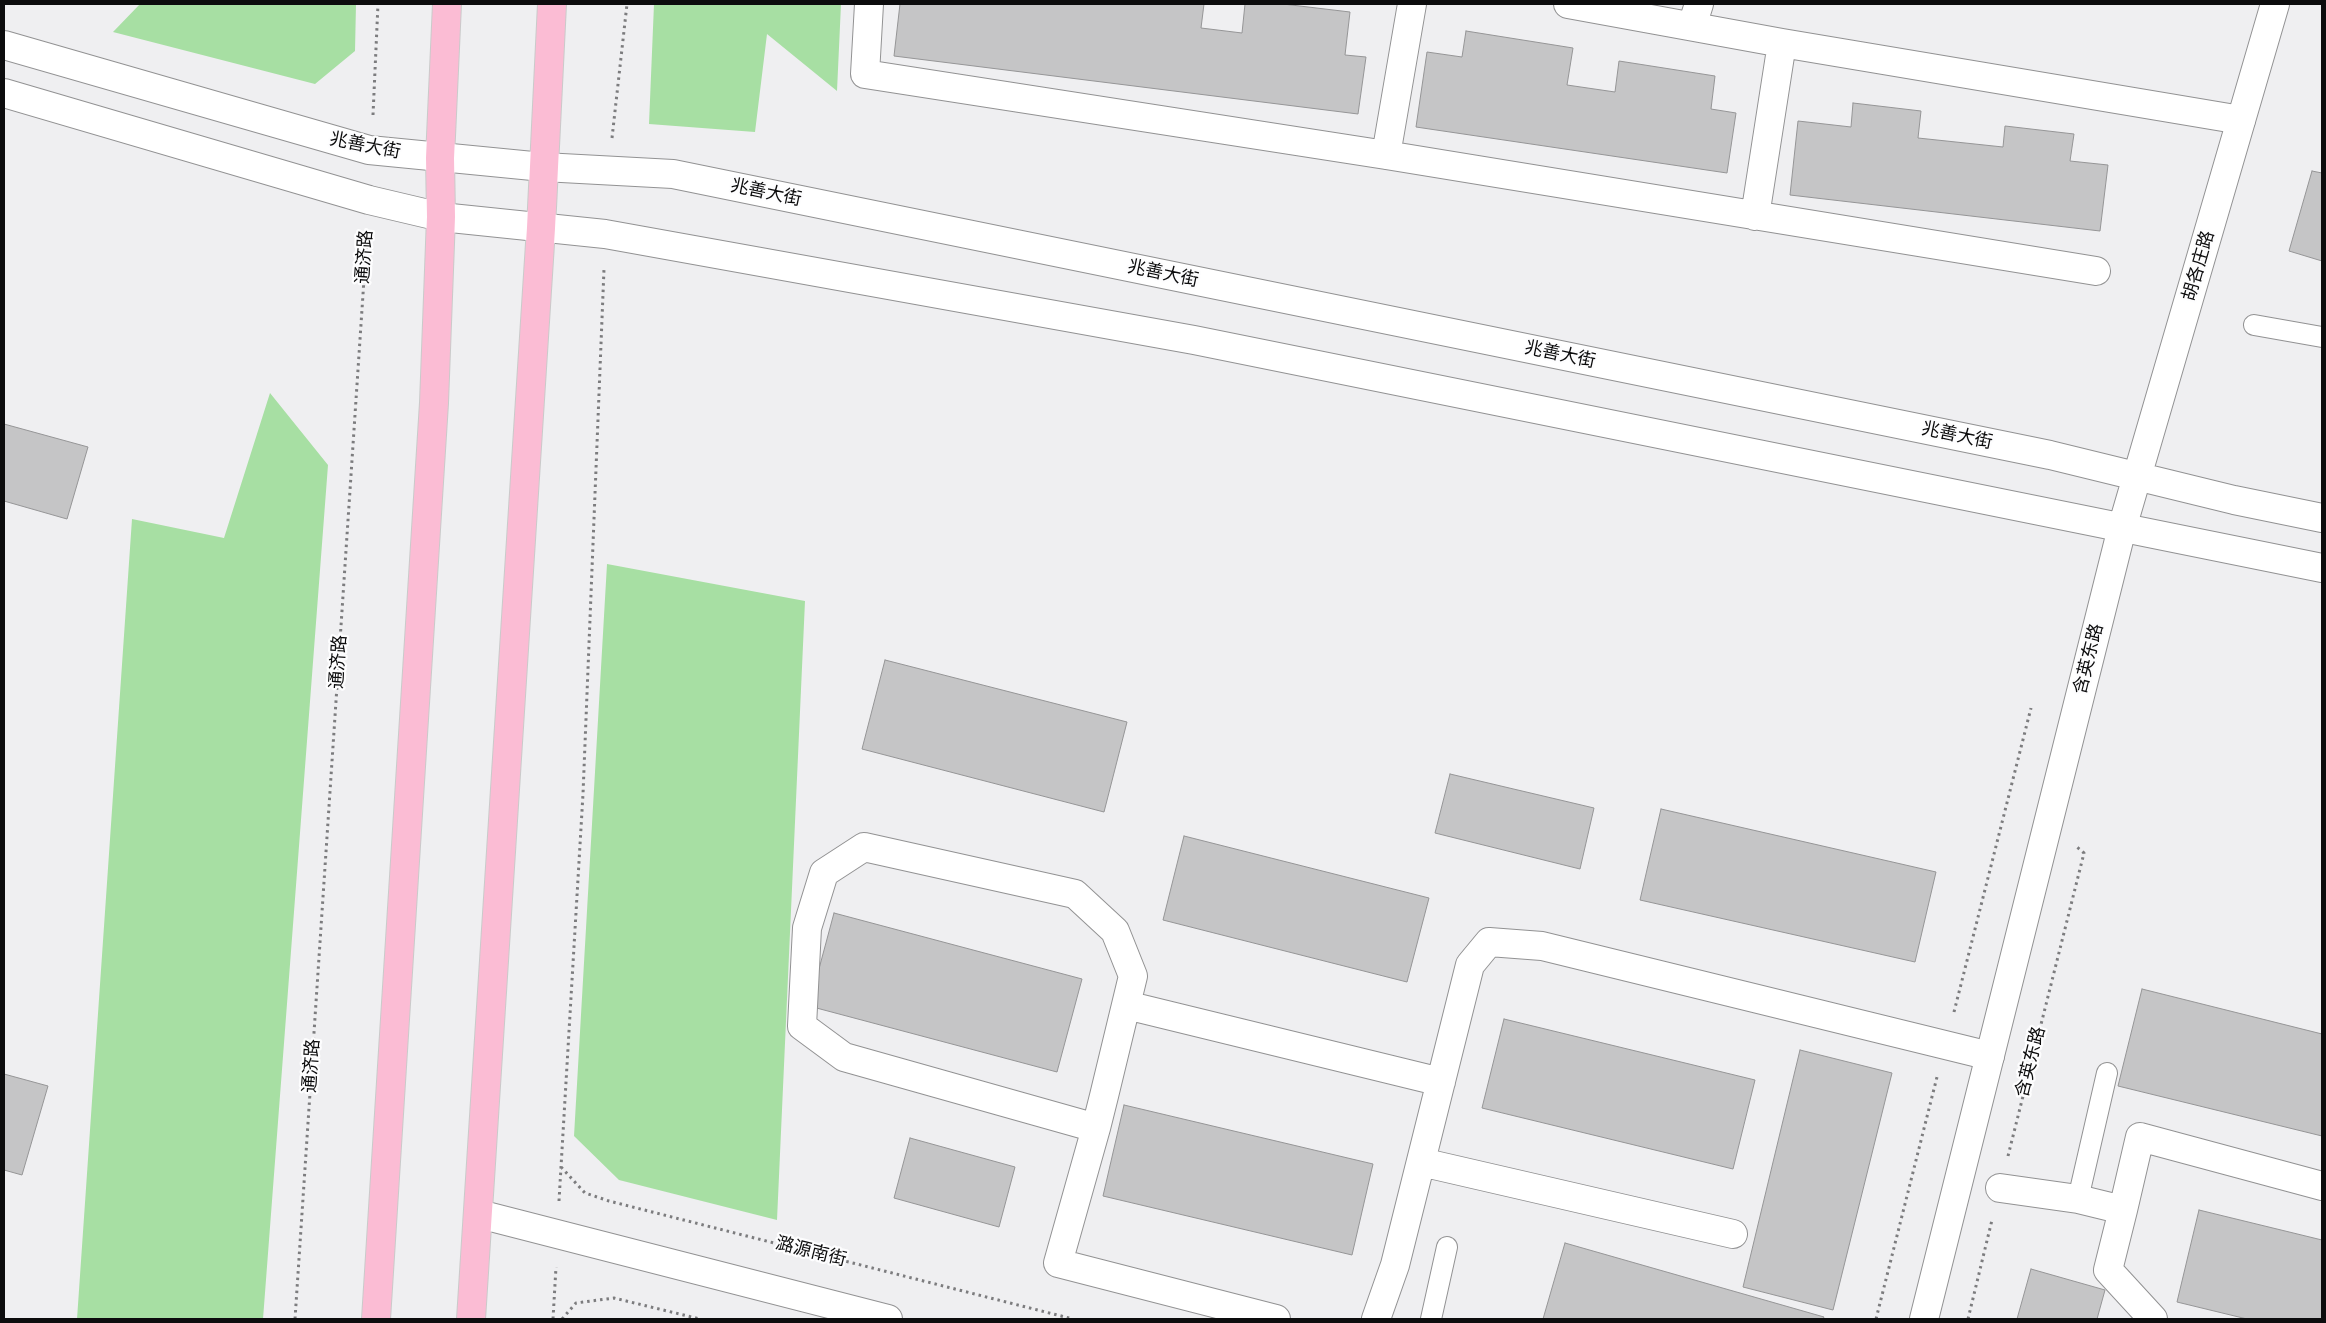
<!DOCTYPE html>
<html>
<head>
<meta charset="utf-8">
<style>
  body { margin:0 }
  #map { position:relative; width:2326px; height:1323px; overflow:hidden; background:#efeff1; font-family:Helvetica,sans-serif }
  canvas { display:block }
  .frame { position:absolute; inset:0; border:5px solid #0c0c0d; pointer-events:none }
</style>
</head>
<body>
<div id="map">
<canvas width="2326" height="1323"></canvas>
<div class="frame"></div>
</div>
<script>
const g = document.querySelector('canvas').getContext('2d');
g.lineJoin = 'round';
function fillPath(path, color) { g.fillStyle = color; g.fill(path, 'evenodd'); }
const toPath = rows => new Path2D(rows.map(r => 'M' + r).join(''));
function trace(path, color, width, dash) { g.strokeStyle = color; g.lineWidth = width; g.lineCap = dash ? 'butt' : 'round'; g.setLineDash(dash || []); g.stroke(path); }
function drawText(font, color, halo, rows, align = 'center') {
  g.font = font + ' Helvetica,"Noto Sans SC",sans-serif'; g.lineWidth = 4.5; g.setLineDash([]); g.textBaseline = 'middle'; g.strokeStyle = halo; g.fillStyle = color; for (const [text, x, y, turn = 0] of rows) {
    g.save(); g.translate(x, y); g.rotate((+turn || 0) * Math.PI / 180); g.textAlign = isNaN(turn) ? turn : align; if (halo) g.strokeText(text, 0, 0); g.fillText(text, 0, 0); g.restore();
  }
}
const green = toPath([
  [140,4,356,4,355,51,315,84,113,32],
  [654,4,841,4,837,91,767,34,755,132,649,124],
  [270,393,328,465,263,1319,77,1319,132,519,224,538],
  [607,564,805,601,777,1220,619,1180,574,1136]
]);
const building = toPath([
  [900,4,1204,4,1201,28,1242,33,1245,4,1283,4,1350,12,1345,55,1366,57,1358,114,894,56,900,4],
  [1466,31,1573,48,1567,85,1615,92,1619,61,1715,76,1711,109,1736,113,1727,173,1416,127,1427,52,1462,57,1466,31],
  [1853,103,1921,111,1918,138,2003,147,2005,126,2074,134,2070,161,2108,165,2100,231,1790,195,1798,121,1851,127,1853,103],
  [2312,171,2322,173,2322,261,2289,251,2312,171],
  [4,424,88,447,67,519,4,501,4,424],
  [885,660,1127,722,1104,812,862,749,885,660],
  [1450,774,1594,808,1580,869,1435,833,1450,774],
  [1661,809,1936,872,1915,962,1640,900,1661,809],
  [1184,836,1429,898,1407,982,1163,920,1184,836],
  [834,913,1082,979,1057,1072,809,1006,834,913],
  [2142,989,2322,1034,2322,1136,2118,1086,2142,989],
  [1504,1019,1755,1080,1733,1169,1482,1108,1504,1019],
  [1800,1050,1892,1073,1833,1310,1743,1287,1800,1050],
  [4,1074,48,1086,22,1175,4,1170,4,1074],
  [1124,1105,1373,1164,1352,1255,1103,1196,1124,1105],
  [910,1138,1015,1167,999,1227,894,1198,910,1138],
  [2199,1210,2322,1240,2322,1319,2247,1319,2177,1302,2199,1210],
  [1565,1243,1824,1317,1823,1319,1543,1319,1565,1243],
  [2031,1269,2105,1290,2097,1319,2017,1319,2031,1269]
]);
const path = toPath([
  [373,115,378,4],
  [612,138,627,4],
  [1954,1012,2031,708],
  [2008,1156,2084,853,2077,847],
  [561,1167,585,1193,609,1201,1073,1319],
  [559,1201,583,794,604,269],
  [295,1319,367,234],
  [553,1319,556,1267],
  [562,1319,576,1303,614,1298,700,1319],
  [1876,1319,1937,1077],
  [1968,1319,1992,1220]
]);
const lane = toPath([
  [2254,325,2322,337],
  [2078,1199,2107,1073],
  [1431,1319,1447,1247]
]);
const street = toPath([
  [869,4,865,74,1386,155,2096,271],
  [1568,4,1782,43,2241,120],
  [1692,26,1699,4],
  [1386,155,1412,4],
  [1755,216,1782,43],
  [1126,1005,1441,1082],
  [1096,1128,844,1057,802,1026,807,928,824,873,864,847,1075,894,1115,931,1133,976,1104,1096,1096,1128,1058,1263,1276,1319],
  [1421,1162,1733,1234],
  [2000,1188,2078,1199,2123,1210,2108,1270,2153,1319],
  [2123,1210,2140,1137,2322,1186],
  [1376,1319,1395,1265,1470,965,1489,942,1542,946,1990,1056]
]);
const secondary = toPath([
  [4,45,369,150,543,167,673,174,2050,455,2234,500,2322,518],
  [4,93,369,200,441,217,605,234,1194,340,2322,568],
  [479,1214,888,1319],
  [1924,1319,2122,528,2275,4]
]);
const primary = toPath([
  [376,1319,434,403,441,217,440,158,447,4],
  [471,1319,541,228,552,4]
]);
const streetNames = [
  ["兆善大街",365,146,11],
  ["兆善大街",766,193,12],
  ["通济路",365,257,-86],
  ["胡各庄路",2199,266,-74],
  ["兆善大街",1163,274,12],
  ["兆善大街",1560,355,12],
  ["兆善大街",1957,436,12],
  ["含英东路",2089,659,-76],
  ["通济路",339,662,-86],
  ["含英东路",2031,1062,-76],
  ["通济路",312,1066,-86],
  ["潞源南街",811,1252,14]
];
fillPath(green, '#a7dfa3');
fillPath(building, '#c5c5c6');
trace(building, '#959596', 1);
trace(lane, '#929293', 22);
trace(street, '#929293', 30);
trace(secondary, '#929293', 30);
trace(primary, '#cacaca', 30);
trace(path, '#7c7c7e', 3, [2.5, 4]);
trace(lane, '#fff', 20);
trace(street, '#fff', 28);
trace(secondary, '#fff', 28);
trace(primary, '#fbbcd4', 28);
drawText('18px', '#0c0c0d', '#fdfdfe', streetNames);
</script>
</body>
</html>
